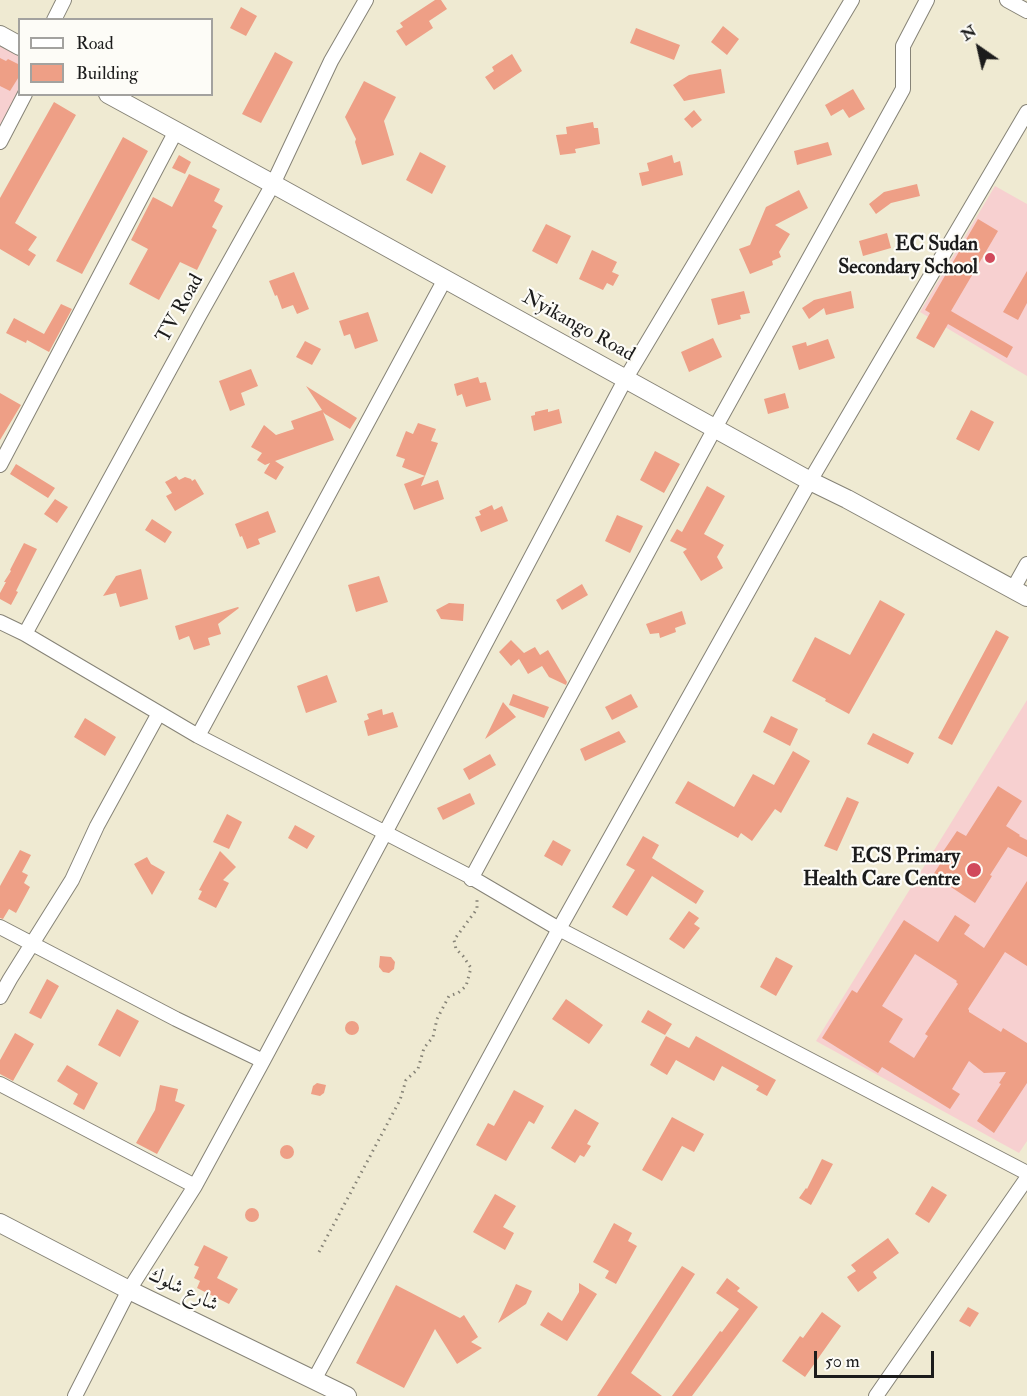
<!DOCTYPE html>
<html>
<head>
<meta charset="utf-8">
<style>
  body { margin:0 }
  #map { position:relative; width:1027px; height:1396px; overflow:hidden; background:#efead2; font-family:"IM FELL Double Pica",serif }
  canvas { display:block }
  .legend { position:absolute; left:18px; top:18px; width:195px; height:78px; box-sizing:border-box; background:#fdfcf7; border:2px solid #a3a29f; margin:0; padding:8px 10px; list-style:none; font-size:18px; color:#1c1c1c }
  .legend li { display:flex; align-items:center; gap:12px; height:30px }
  .legend b { width:30px; border:2px solid #a3a29f }
  .north { position:absolute; left:949px; top:18px; width:60px; height:60px; -webkit-text-stroke:4px #fdfcf7; paint-order:stroke; rotate:326deg; font-size:16px; font-weight:700; line-height:24px; text-align:center; color:#1c1c1c }
  .north::after { content:''; display:block; margin:auto; width:21px; height:27px; background:#1c1c1c; clip-path:polygon(50% 0,100% 100%,50% 72%,0 100%) }
  .scale { position:absolute; left:814px; top:1351px; width:120px; height:27px; box-sizing:border-box; border:3px solid #1c1c1c; border-top:0; padding-left:8px; font-size:18px; line-height:21px; white-space:nowrap; color:#1c1c1c; -webkit-text-stroke:4px #fdfcf7; paint-order:stroke }
</style>
</head>
<body>
<div id="map">
<canvas width="1027" height="1396"></canvas>
<ul class="legend">
<li><b style="height:8px;background:#fff"></b>Road</li>
<li><b style="height:16px;background:#ee9f86"></b>Building</li>
</ul>
<div class="north">N</div>
<div class="scale">50 m</div>
</div>
<script>
const g = document.querySelector('canvas').getContext('2d');
g.lineJoin = 'round';
function fillPath(path, color) { g.fillStyle = color; g.fill(path, 'evenodd'); }
const toPath = rows => new Path2D(rows.map(r => 'M' + r).join(''));
function trace(path, color, width, dash) { g.strokeStyle = color; g.lineWidth = width; g.lineCap = dash ? 'butt' : 'round'; g.setLineDash(dash || []); g.stroke(path); }
function drawText(font, color, halo, rows, align = 'center') {
  g.font = font + ' "IM FELL Double Pica",Amiri,serif'; g.lineWidth = 4.5; g.setLineDash([]); g.textBaseline = 'middle'; g.strokeStyle = halo; g.fillStyle = color; for (const [text, x, y, turn = 0] of rows) {
    g.save(); g.translate(x, y); g.rotate((+turn || 0) * Math.PI / 180); g.textAlign = isNaN(turn) ? turn : align; if (halo) g.strokeText(text, 0, 0); g.fillText(text, 0, 0); g.restore();
  }
}
const built = toPath([
  [0,42,20,53,19,90,0,126],
  [995,186,1027,204,1027,376,920,312],
  [1027,700,1027,1141,1019,1153,816,1041]
]);
const building = toPath([
  [435,0,441,0,447,9,429,21,433,28,406,46,396,31,403,27,400,23],
  [241,7,257,16,246,36,230,28],
  [723,26,739,39,727,55,711,42],
  [636,28,680,45,674,60,630,43],
  [275,52,293,62,261,123,242,114],
  [512,54,522,71,494,90,485,77,494,71,492,67],
  [0,58,6,61,8,59,20,65,20,75,10,91,0,86],
  [721,69,725,93,684,101,673,85,689,75],
  [364,81,396,97,384,121,394,155,362,165,355,142,356,139,345,117],
  [853,89,865,109,849,118,843,109,831,116,825,105],
  [54,102,76,115,15,223,37,237,28,250,36,255,29,266,0,249,0,198],
  [694,110,702,120,692,128,684,119],
  [593,122,594,128,598,128,600,144,575,149,576,153,560,155,556,135,567,134,566,127],
  [123,137,148,151,82,274,56,261],
  [828,142,832,155,797,165,794,151],
  [420,152,446,166,432,194,406,180],
  [179,155,191,162,185,174,172,168],
  [672,155,674,163,680,161,683,175,642,186,639,173,649,171,647,163],
  [189,174,220,189,214,201,223,206,212,227,217,230,197,270,180,262,159,300,129,284,148,249,131,240,153,197,172,207],
  [917,184,920,196,891,203,876,214,869,204,884,192],
  [799,190,808,208,775,225,790,234,779,252,781,257,772,261,773,265,750,274,739,249,750,245,766,207],
  [978,219,998,231,951,311,1013,347,1007,358,948,324,934,348,916,338,930,313,925,310],
  [546,224,571,236,557,264,532,251],
  [887,233,891,248,863,256,859,241],
  [592,250,617,262,612,272,619,275,613,286,607,283,603,290,579,279],
  [1027,271,1027,303,1018,320,1003,312],
  [294,272,309,309,297,314,293,305,282,309,277,295,275,296,269,281],
  [744,291,750,313,740,315,741,319,718,325,711,299],
  [851,291,854,308,826,315,824,308,809,319,802,308,814,300],
  [61,304,72,309,49,352,27,340,26,343,6,333,14,318,44,334],
  [368,312,378,341,355,349,350,334,344,336,339,321],
  [713,338,722,357,689,372,681,352],
  [828,339,835,358,799,370,792,346,806,342,807,346],
  [305,341,321,349,312,365,296,357],
  [251,369,258,386,241,393,245,405,230,411,219,381],
  [478,377,480,383,486,382,491,400,466,407,462,394,457,396,454,384],
  [306,386,357,418,350,429,325,414,323,412,334,440,275,461,284,467,276,480,264,473,270,463,265,465,257,460,262,453,251,447,264,425,276,435,294,429,291,421,322,410],
  [0,393,21,405,0,440],
  [785,393,789,408,768,414,764,399],
  [548,409,548,412,559,409,562,423,534,431,531,416,535,415,535,412],
  [971,410,994,422,979,451,956,439],
  [418,423,436,429,431,441,438,443,425,476,402,467,405,459,396,456,406,431,413,434],
  [655,451,680,464,664,493,640,480],
  [16,464,55,488,48,498,10,474],
  [176,476,179,480,185,477,191,479,192,481,195,479,204,494,175,511,166,496,172,493,165,482],
  [425,476,421,486,438,480,444,499,414,510,404,484],
  [707,486,725,496,704,534,724,545,717,557,723,568,701,581,683,552,687,549,670,541,677,529,682,532],
  [55,499,68,507,57,523,44,514],
  [492,505,494,510,502,506,508,521,481,532,475,517,481,515,479,511],
  [268,511,276,532,258,539,260,544,247,549,242,536,240,537,235,524],
  [617,515,643,526,630,553,605,541],
  [152,519,172,532,165,543,145,530],
  [24,543,37,549,16,591,18,592,11,605,0,599,0,593,6,582,4,582,11,571,10,570],
  [141,569,148,599,120,607,116,593,103,596,116,576],
  [379,576,388,602,356,612,348,585],
  [582,584,588,595,562,610,556,600],
  [880,600,905,614,849,714,825,701,826,699,792,681,815,637,850,655],
  [449,603,464,604,463,621,441,619,436,610],
  [238,607,239,608,218,624,221,634,208,638,210,645,194,650,189,636,179,640,175,626],
  [682,611,686,624,675,628,676,632,660,638,659,633,650,634,646,624],
  [996,630,1009,637,952,745,938,738],
  [511,640,524,653,535,647,540,655,548,650,567,682,566,685,549,677,542,666,528,674,519,659,511,666,499,652],
  [327,675,337,702,306,713,297,686],
  [513,694,549,707,544,718,509,705],
  [631,694,638,707,612,720,605,707],
  [503,702,516,717,485,739],
  [382,709,383,715,393,712,398,727,368,736,364,721,369,719,367,714],
  [771,716,798,729,790,746,763,732],
  [85,718,116,737,105,756,74,737],
  [619,731,626,742,585,761,580,749],
  [873,733,914,753,908,764,867,744],
  [793,751,810,761,781,813,775,809,752,841,741,833,738,838,675,803,688,781,734,807,753,774,774,785],
  [490,754,496,765,469,780,463,769],
  [998,786,1022,801,1006,826,1020,835,1019,836,1027,840,1027,857,1008,847,990,875,992,876,975,903,933,875,942,861,938,859,957,831,966,836],
  [470,793,475,804,443,820,437,808],
  [847,797,859,802,837,851,824,846],
  [227,814,242,822,229,849,213,842],
  [295,825,315,836,307,849,288,838],
  [643,836,659,845,652,858,704,891,696,904,652,876,627,916,612,907,635,870,626,865],
  [553,840,571,850,562,866,544,856],
  [20,850,31,855,22,872,28,875,24,883,30,887,16,913,9,909,3,919,0,918,0,886],
  [220,851,236,867,223,880,229,883,216,908,198,899,202,891,199,890],
  [147,857,151,864,165,872,152,895,134,864],
  [1027,881,1027,966,1005,952,968,1009,969,1010,969,1012,1001,1032,1003,1028,1027,1043,1027,1083,994,1133,977,1121,1001,1084,999,1083,1006,1072,984,1073,969,1061,952,1089,960,1094,950,1109,882,1067,878,1073,822,1038,852,990,857,993,904,920,938,942,955,915,970,925,964,934,984,948],
  [915,954,957,981,956,982,958,984,925,1034,928,1036,914,1058,889,1042,903,1019,882,1006],
  [689,911,699,918,694,924,700,928,684,949,669,939],
  [380,956,391,957,395,962,394,969,389,973,383,972,379,967],
  [776,957,793,966,776,996,760,987],
  [47,979,59,986,41,1019,29,1013],
  [566,999,603,1025,589,1044,552,1019],
  [117,1009,139,1021,120,1057,98,1045],
  [648,1010,672,1024,665,1035,641,1022],
  '345 1028a7 7 0 1 1 14 0a7 7 0 1 1-14 0Z',
  [15,1033,34,1044,13,1081,0,1074,0,1060],
  [666,1036,689,1048,696,1036,776,1080,767,1096,756,1090,759,1086,722,1066,714,1081,676,1060,667,1075,650,1065],
  [67,1065,98,1083,84,1110,73,1104,78,1094,57,1081],
  [317,1083,326,1085,324,1093,320,1096,311,1094,313,1086],
  [160,1085,178,1089,175,1101,185,1105,157,1154,136,1143,155,1110],
  [514,1090,544,1106,534,1124,529,1121,506,1161,476,1145,488,1123,494,1126],
  [575,1109,599,1123,587,1144,591,1146,584,1157,580,1155,575,1163,551,1148],
  [672,1117,704,1134,694,1152,682,1146,662,1181,642,1170],
  '280 1152a7 7 0 1 1 14 0a7 7 0 1 1-14 0Z',
  [822,1159,833,1164,811,1205,799,1198,806,1188,807,1189],
  [932,1186,947,1195,929,1223,915,1214],
  [495,1194,516,1206,503,1227,514,1233,505,1250,473,1232],
  '245 1215a7 7 0 1 1 14 0a7 7 0 1 1-14 0Z',
  [614,1223,632,1233,628,1241,637,1246,616,1284,605,1278,609,1271,593,1262],
  [888,1238,899,1253,873,1272,877,1278,858,1292,847,1277,856,1271,851,1265],
  [204,1245,228,1257,217,1278,238,1289,229,1304,197,1288,200,1281,194,1278,199,1267,194,1265],
  [682,1266,695,1274,631,1373,662,1396,597,1396],
  [727,1278,740,1288,737,1291,758,1307,692,1396,672,1396,720,1331,722,1332,739,1309,716,1293],
  [579,1283,597,1294,567,1341,540,1325,548,1312,562,1321,579,1292],
  [516,1284,532,1291,526,1304,498,1323],
  [396,1285,460,1318,464,1315,478,1337,471,1342,482,1348,457,1364,435,1329,404,1388,356,1363],
  [968,1307,979,1313,970,1327,959,1321],
  [822,1312,841,1326,805,1377,782,1361,800,1336,803,1338]
]);
const path = toPath([
  [319,1252,400,1100,406,1080,418,1069,424,1048,433,1037,437,1019,449,996,458,993,466,986,471,968,463,956,456,949,454,940,477,909,477,898]
]);
const street = toPath([
  [1007,0,1027,11],
  [54,20,64,0],
  [0,142,25,94],
  [0,465,176,131],
  [1013,589,1027,564],
  [0,622,25,634,198,736,469,876,559,929,1027,1173],
  [25,634,199,316,273,184,331,61,366,0],
  [198,736,445,279],
  [471,879,715,428,903,89,903,46,927,0],
  [0,927,176,1019,263,1061],
  [0,997,10,979,72,880,97,826,159,713],
  [0,1084,195,1186],
  [314,1380,559,929,810,481,1027,112],
  [75,1396,129,1290,195,1186,263,1061,385,833,626,378,852,0],
  [876,1396,1027,1178]
]);
const secondary = toPath([
  [0,35,20,46],
  [108,94,273,184,810,481,847,499,1027,597],
  [0,1223,129,1290,347,1396]
]);
const markers = [
  [990,258,6,"#d1495b"],
  [974,870,8,"#d1495b"]
];
const poiNames = [
  ["EC Sudan",978,246],
  ["Secondary School",978,269],
  ["ECS Primary",960,858],
  ["Health Care Centre",960,881]
];
const streetNames = [
  ["TV Road",181,309,-61],
  ["Nyikango Road",578,327,29],
  ["شارع شلوك",183,1291,26]
];
fillPath(built, '#f7d0d0');
fillPath(building, '#ee9f86');
trace(street, '#868377', 16);
trace(secondary, '#868377', 20);
trace(path, '#868377', 3, [1.5, 4.5]);
trace(street, '#fff', 14);
trace(secondary, '#fff', 18);
for (const [x, y, r, color] of markers) { const dot = new Path2D(); dot.arc(x, y, r, 0, 2 * Math.PI); g.fillStyle = color; g.fill(dot); trace(dot, '#fdfcf7', 2); }
drawText('bold 20px', '#1c1c1c', '#fdfcf7', poiNames, 'right');
drawText('20px', '#1c1c1c', '#fdfcf7', streetNames);
</script>
</body>
</html>
